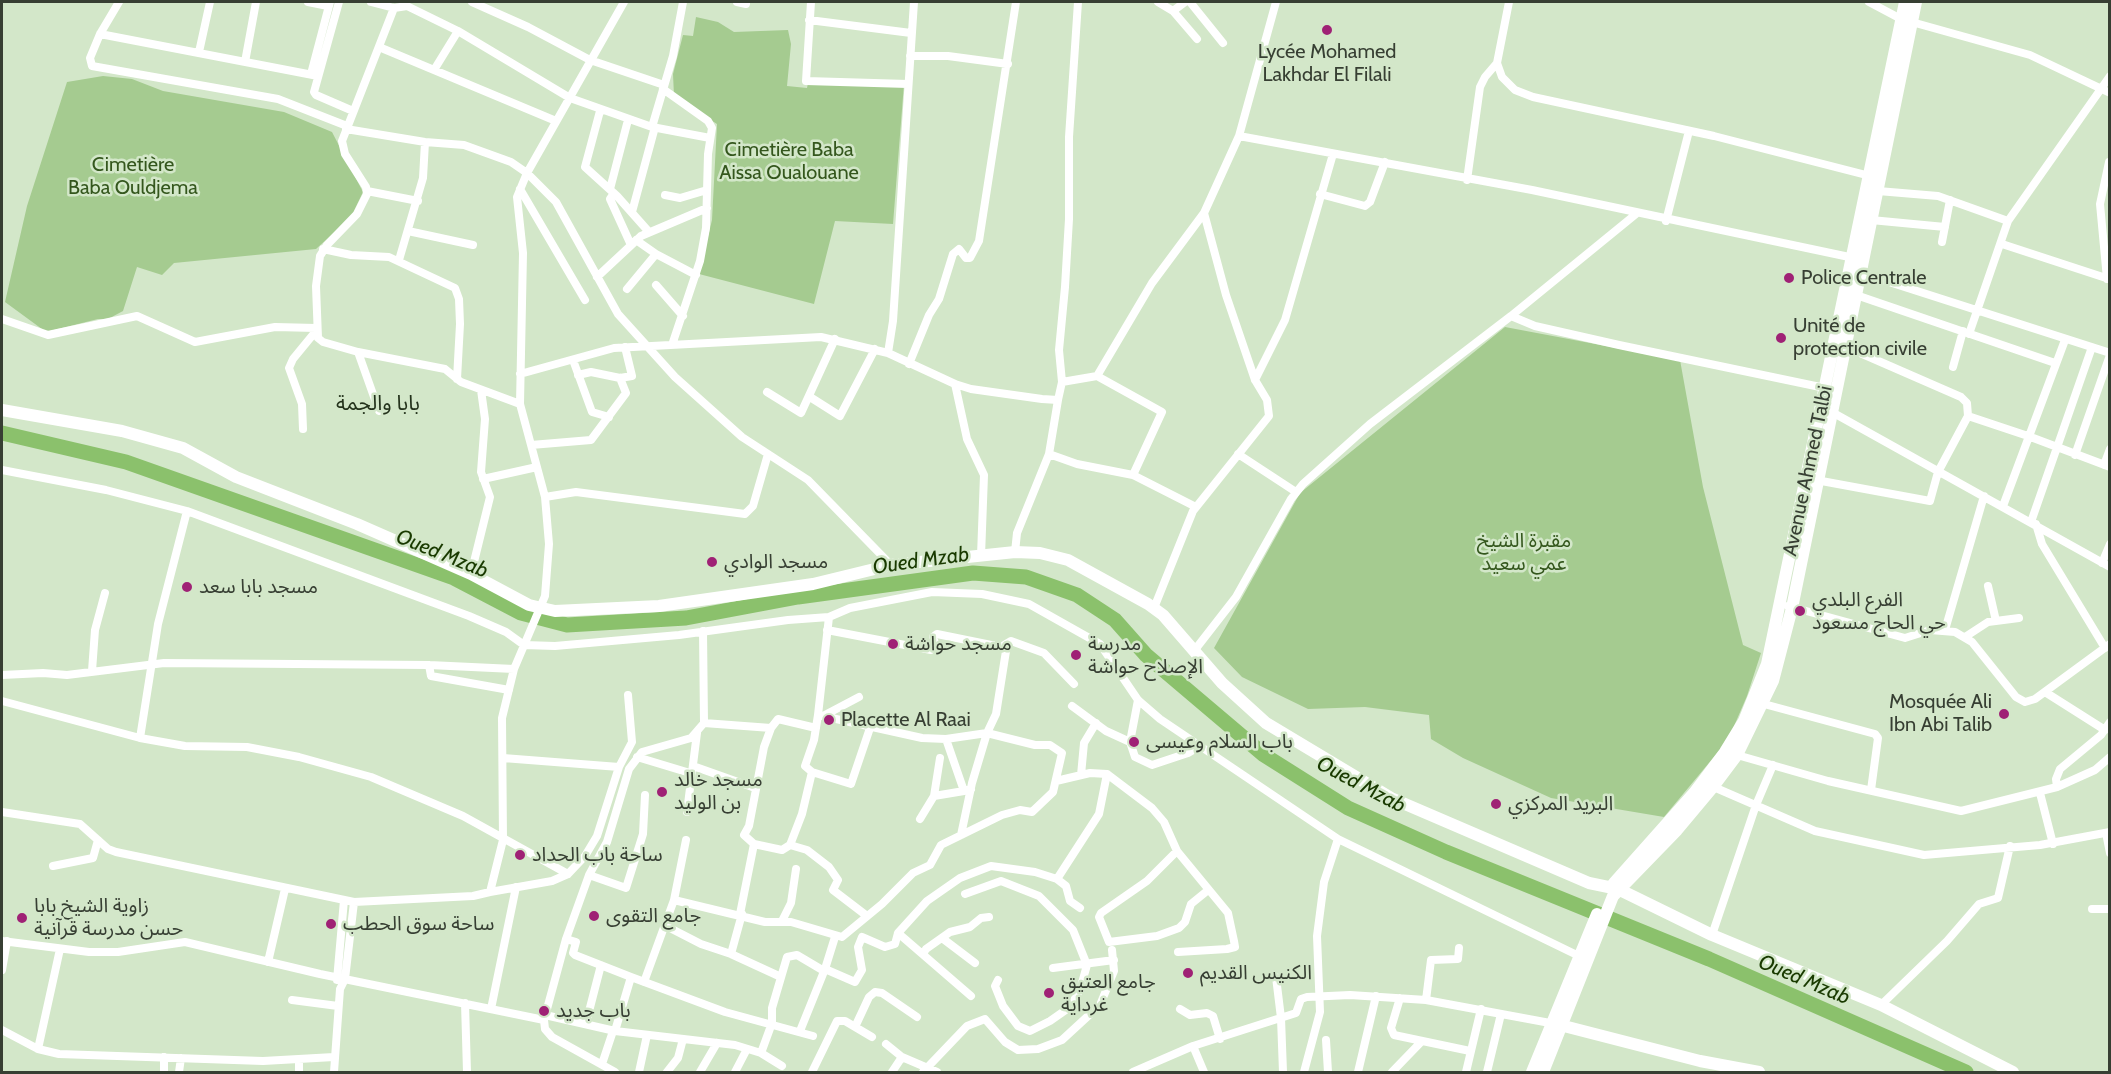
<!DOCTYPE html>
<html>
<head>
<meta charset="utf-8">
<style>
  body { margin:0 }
  #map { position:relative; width:2111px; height:1074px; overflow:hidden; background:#d3e7c9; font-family:Cabin,sans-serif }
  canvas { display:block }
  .frame { position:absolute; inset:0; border:3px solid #373f33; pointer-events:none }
</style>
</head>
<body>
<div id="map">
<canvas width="2111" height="1074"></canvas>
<div class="frame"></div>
</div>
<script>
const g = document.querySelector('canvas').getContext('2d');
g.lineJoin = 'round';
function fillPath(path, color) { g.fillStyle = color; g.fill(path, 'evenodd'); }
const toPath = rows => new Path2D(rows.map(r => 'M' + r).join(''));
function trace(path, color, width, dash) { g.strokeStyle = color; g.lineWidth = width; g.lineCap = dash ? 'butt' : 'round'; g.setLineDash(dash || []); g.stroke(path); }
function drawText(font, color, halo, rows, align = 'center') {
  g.font = font + ' Cabin,"Noto Sans Arabic",sans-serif'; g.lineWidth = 5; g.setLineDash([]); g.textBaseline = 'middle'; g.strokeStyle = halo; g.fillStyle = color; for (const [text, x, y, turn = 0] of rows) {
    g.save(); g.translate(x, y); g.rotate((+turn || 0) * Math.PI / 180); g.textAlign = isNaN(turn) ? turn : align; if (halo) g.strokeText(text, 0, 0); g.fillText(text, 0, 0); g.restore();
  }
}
const green = toPath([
  [696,17,718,22,734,32,788,30,791,44,787,86,807,88,808,83,904,84,893,224,835,221,814,304,699,274,712,220,717,124,674,96,673,74,683,35,693,36],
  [103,76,132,79,163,91,284,112,332,132,363,192,351,217,316,249,174,263,162,275,137,267,123,311,108,319,98,319,46,332,5,302,27,206,67,82],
  [1505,327,1680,360,1703,487,1743,645,1761,653,1747,696,1728,740,1664,817,1551,798,1463,758,1431,739,1429,715,1365,707,1308,709,1242,677,1214,648,1300,493]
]);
const river = toPath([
  [2,433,126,462,454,578,521,613,567,625,686,618,798,597,973,573,1026,577,1077,595,1115,620,1146,655,1264,755,1348,808,1446,852,1709,959,1966,1072]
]);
const street = toPath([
  [119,2,100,34,90,58,92,66,278,99,347,126],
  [308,2,328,6],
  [339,2,314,92,316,95,353,111],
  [371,2,394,8,407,6,458,31,570,98,652,127,673,56,683,2],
  [472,2,528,27,590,60,664,85],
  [737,2,746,4],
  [811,2,806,81,908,84],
  [1158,2,1173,11,1185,2],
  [1190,2,1223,43],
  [1276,2,1239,136,1532,190,1854,258],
  [1509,2,1497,63,1502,77,1515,90,1533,97,1714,136,1874,177],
  [1869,2,1901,19,2030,55,2110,93],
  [394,8,342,141,345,154,366,187,367,194,357,214,327,245,320,256,316,286,318,338,323,342,358,352,445,369,461,382,520,404],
  [1173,11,1197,39],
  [809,20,911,33],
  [100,34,318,76],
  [379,47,556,121],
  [199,52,210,2],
  [910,56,948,56,1008,64],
  [245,62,256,2],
  [434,70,458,31],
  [311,74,330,2],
  [663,89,708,121,712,128,708,154,706,228,700,261,672,345],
  [600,111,585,167,617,196,649,232],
  [652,127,710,138],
  [346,129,425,142,464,145,511,162,527,173,556,202,618,314,675,377,742,437,808,480,891,565],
  [1467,180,1480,87,1485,77,1497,63],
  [520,189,585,300],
  [610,189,628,120],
  [367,191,418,201],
  [1878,191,1938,196,2008,221],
  [614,193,610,199,631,245],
  [1320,194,1365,206,1370,202,1385,162],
  [665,195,680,198,707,190],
  [632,212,655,127],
  [1636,214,1511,316,1535,326,1619,345,1825,388],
  [1871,220,1945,227],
  [1666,221,1689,131],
  [408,231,473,245],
  [636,240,656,254,696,275],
  [1942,242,1950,200],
  [2002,244,2109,279],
  [323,249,351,255,389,257,455,288,459,299,460,324,457,379],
  [399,260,423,178,425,142],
  [1861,273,2110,353],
  [597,277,641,236,707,208],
  [2107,279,2100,204,2109,162],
  [656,285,683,316],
  [627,289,656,254],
  [1856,295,2055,363],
  [2,319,48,335,137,316,195,342,275,327,316,328],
  [1969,334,2008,221,2110,76],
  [358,352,379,411],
  [888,353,893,321,914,2],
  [573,360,592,412,609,417],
  [909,364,929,315,939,299,953,254,959,249,966,258,970,258,979,241,1016,2],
  [1953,367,1963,331],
  [520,374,614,348,821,337,888,353,955,384,971,389,1042,399,1058,400,1062,382,1097,376,1162,412,1133,475],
  [578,375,591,372,620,378,632,376,625,347],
  [1097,376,1152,283,1204,213],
  [1255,380,1285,320,1333,154],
  [1062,382,1059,350,1065,287,1069,219,1069,137,1078,2],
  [955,384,967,439,984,475,981,556],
  [767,392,801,413,835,339],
  [810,397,840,416,875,349],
  [1830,411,2110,567],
  [1968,416,2028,436,2110,467],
  [303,429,302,404,289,368,293,359,316,331],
  [531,445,591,440,626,393,620,378],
  [1049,454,1077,464,1133,475,1196,507],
  [1238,454,1296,492],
  [2075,455,2110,355],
  [2104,465,2110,449],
  [2,470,106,490,187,511,469,616,506,632,524,645,555,646,679,635,788,620,829,617,850,608,932,592,982,594,1029,604,1100,644,1138,700,1160,719,1338,839,1579,956],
  [483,479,537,467],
  [1816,480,1930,501,1938,472,1968,416,1967,403,1961,397,1844,346],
  [545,497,576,492,745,514,753,506,768,454],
  [2003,506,2065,340],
  [2031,522,2092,347],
  [2036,524,2042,544,2105,648],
  [1015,552,1017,533,1049,454,1058,400],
  [2102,563,2110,544],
  [471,574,490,497,481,472,485,419,481,390],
  [1988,586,1996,621],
  [1788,606,1905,638,1930,630,1955,632,1972,642,2016,697,2025,702,2035,699,2110,644],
  [1154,608,1193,511,1269,416,1267,400,1255,380,1226,295,1204,213,1239,136],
  [827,630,931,650,936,646,933,637,937,634,1001,647,1011,641,1044,653,1074,684],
  [1945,630,1984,496],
  [1965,637,1988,622,2019,618],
  [1194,651,1236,597,1291,499,1303,484,1370,424,1511,316],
  [429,665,431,676,509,690],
  [92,671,95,630,105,593],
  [2,675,43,673,67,675,164,663,429,665,514,669],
  [2045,692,2105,730],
  [2,701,140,738,185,746,247,747,299,757,371,777,463,816,568,874],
  [1764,704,1875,734,1878,738,1871,790],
  [1072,706,1106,731,1130,742,1135,757,1152,765,1188,753,1198,747],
  [823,716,859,697],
  [704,723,771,728,778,719,816,728],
  [771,728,764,747,749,826,744,835,754,844,782,850,790,845,802,814,812,772,805,766,814,740,818,715,829,617],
  [140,738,158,624,187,511],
  [946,739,964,791,971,789],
  [1130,742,1138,700],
  [1737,755,1828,781,1961,811,2057,787,2095,770,2110,757],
  [637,757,690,773],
  [503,758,619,767],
  [693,766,755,788],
  [812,772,851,784,870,728],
  [1081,775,1084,743,1096,723],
  [1056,781,1090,773,1107,774,1152,808,1164,822,1177,851,1228,913,1234,941,1235,947,1227,949,1178,952],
  [1709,785,1815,831,1924,855,2040,845,2110,832],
  [2057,787,2056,779,2060,769,2101,735,2110,722],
  [2040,793,2053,844],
  [934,796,940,758],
  [2,812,80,824,108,849,116,852,354,902,473,896,490,892,503,840,502,718,514,669,545,596,549,544,545,497,520,404,523,253,517,197,527,173,624,2],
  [687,812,697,733],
  [920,819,934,796,964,791],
  [2106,833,2110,853],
  [961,835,972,783,987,733,996,714,1006,651],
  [790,845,807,850,829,867,838,880,833,890,867,916],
  [1177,851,1147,881,1101,913,1099,917,1109,942,1157,936,1179,928,1185,922,1191,904,1207,891],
  [53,866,93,858,98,840],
  [589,875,626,888,643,834,645,795],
  [1057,879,1099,814,1107,774],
  [490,892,552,881,568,874,585,856,597,836,619,767,632,742,628,695],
  [965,894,1001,881,1039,896,1073,930,1087,965,1080,990,1070,1007,1050,1021,1030,1031,1018,1026,1003,1006,995,986,998,980],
  [674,900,765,922,791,922,842,937,882,904,913,873,930,865,941,845,1002,815,1020,810,1032,812,1053,792,1062,753,1050,745,1035,745,987,733,946,739,922,738,818,715],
  [2092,909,2110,909],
  [740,914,754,844],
  [782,921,791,903,796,869],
  [666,926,701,944,731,954,781,977],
  [898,933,971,996],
  [1712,935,1756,805,1773,765],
  [942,938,975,963],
  [566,939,576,942,573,953,575,955,631,977,725,1012,813,1036],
  [2,941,89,952,118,952,185,942,320,974,544,1020,545,1029,552,1037,615,1072],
  [731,954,742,914],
  [923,954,926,949,950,932,970,927,981,918,989,917],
  [268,962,285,889],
  [1053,968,1114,960],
  [825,969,855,982,862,970,858,947,862,937,885,947,895,944,898,933,927,901,960,878,991,866,1035,872,1057,879,1066,886,1070,901,1080,908],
  [2,970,7,941],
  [1276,977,1281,1018,1283,1072],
  [337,980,344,900],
  [644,982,674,900,686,840],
  [1400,998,1391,1028,1394,1035,1470,1051],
  [292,1000,338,1006],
  [1426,1000,1431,960,1458,959,1459,948],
  [465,1003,467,1072],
  [1881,1005,1947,941,1979,904,1998,898,2010,846],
  [491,1009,516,887],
  [1180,1009,1190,1015,1207,1013,1213,1016,1220,1039],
  [545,1015,615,1031,735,1045,761,1053,782,1066],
  [544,1020,566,939,589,875,607,842,629,769,642,752,691,738,704,723,703,631],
  [586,1023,601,965],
  [855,1027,869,997,875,992,882,993,917,1017],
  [2,1030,38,1049,59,1054,263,1061,334,1057],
  [615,1031,631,977],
  [800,1031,825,969,835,937],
  [1326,1040,1328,1072],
  [886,1044,902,1057,937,1072],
  [1193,1046,1204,1072],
  [38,1049,60,949],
  [761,1053,772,1023,772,1008,787,957,797,955,824,971],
  [602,1064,613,1031],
  [164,1072,164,1057],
  [179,1072,181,1058],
  [299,1072,299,1060],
  [334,1072,340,989,345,979,354,902],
  [639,1072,647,1035],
  [667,1072,678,1058,683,1039],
  [700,1072,717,1043],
  [735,1072,747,1049],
  [812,1072,837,1021,845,1021,872,1037],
  [892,1072,902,1057],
  [923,1072,967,1026,985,1019,1005,1042,1018,1050,1038,1049,1062,1040,1100,1005,1114,971,1112,950],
  [1133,1072,1193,1046,1296,1013,1301,999,1307,997,1350,995,1426,1000,1550,1023],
  [1304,1072,1320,1012,1317,936,1324,882,1338,839],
  [1358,1072,1376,996],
  [1392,1072,1421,1042],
  [1466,1072,1481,1009],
  [1487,1072,1501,1014]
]);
const secondary = toPath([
  [2,410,122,431,183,448,236,477,357,524,471,574,529,605,555,611,659,606,813,584,891,565,1015,552,1040,553,1068,560,1148,604,1163,615,1222,683,1266,723,1391,798,1589,883,1618,889,1712,935,1881,1005,2013,1072],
  [1614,883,1694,793,1725,752,1744,721,1767,664,1905,2],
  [1556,1024,1700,1061,1759,1072],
  [1532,1072,1597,914],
  [1543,1072,1613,896,1677,830,1713,787,1737,755,1773,681,1792,608,1916,2]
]);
const markers = [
  [1327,30,6,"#9f2175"],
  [1789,278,6,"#9f2175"],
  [1781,338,6,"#9f2175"],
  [712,562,6,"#9f2175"],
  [187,587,6,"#9f2175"],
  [1800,611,6,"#9f2175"],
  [893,644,6,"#9f2175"],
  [1076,655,6,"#9f2175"],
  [2004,714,6,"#9f2175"],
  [829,720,6,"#9f2175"],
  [1134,742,6,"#9f2175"],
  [662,792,6,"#9f2175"],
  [1496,804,6,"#9f2175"],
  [520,855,6,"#9f2175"],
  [594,916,6,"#9f2175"],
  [22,918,6,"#9f2175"],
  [331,924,6,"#9f2175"],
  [1188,973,6,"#9f2175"],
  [1049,993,6,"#9f2175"],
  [544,1011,6,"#9f2175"]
];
const poiNames = [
  ["Lycée Mohamed",1327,52,"center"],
  ["Lakhdar El Filali",1327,75,"center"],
  ["Police Centrale",1801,278],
  ["Unité de",1793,326],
  ["protection civile",1793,349],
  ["مسجد الوادي",724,562],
  ["مسجد بابا سعد",199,587],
  ["الفرع البلدي",1812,600],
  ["حي الحاج مسعود",1812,623],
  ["مسجد حواشة",905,644],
  ["مدرسة",1088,644],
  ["الإصلاح حواشة",1088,667],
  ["Mosquée Ali",1992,702,"right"],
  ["Ibn Abi Talib",1992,725,"right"],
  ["Placette Al Raai",841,720],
  ["باب السلام وعيسى",1146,742],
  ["مسجد خالد",674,780],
  ["بن الوليد",674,803],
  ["البريد المركزي",1508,804],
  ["ساحة باب الحداد",532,855],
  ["زاوية الشيخ بابا",34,906],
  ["حسن مدرسة قرآنية",34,929],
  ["جامع التقوى",606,916],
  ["ساحة سوق الحطب",343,924],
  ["الكنيس القديم",1200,973],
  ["جامع العتيق",1061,982],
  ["غرداية",1061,1005],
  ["باب جديد",556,1011]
];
const parkNames = [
  ["Cimetière Baba",789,150],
  ["Aissa Oualouane",789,173],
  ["Cimetière",133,165],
  ["Baba Ouldjema",133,188],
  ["مقبرة الشيخ",1524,541],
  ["عمي سعيد",1524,564]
];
const streetNames = [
  ["Avenue Ahmed Talbi",1808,471,-78]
];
const neighbourhoodNames = [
  ["بابا والجمة",378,404]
];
const waterNames = [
  ["Oued Mzab",442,554,22],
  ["Oued Mzab",921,561,-8],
  ["Oued Mzab",1361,785,28],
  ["Oued Mzab",1804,980,23]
];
fillPath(green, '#a5cb90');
trace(river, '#8bc16c', 15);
trace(street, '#fff', 8);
trace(secondary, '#fff', 12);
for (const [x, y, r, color] of markers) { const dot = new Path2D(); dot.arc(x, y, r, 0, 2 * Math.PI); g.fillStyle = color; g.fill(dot); trace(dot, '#d3e7c9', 2); }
drawText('20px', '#373f33', '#d3e7c9', poiNames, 'left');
drawText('20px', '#34571d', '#d3e7c9', parkNames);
drawText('20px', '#373f33', '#d3e7c9', streetNames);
drawText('21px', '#24331c', '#d3e7c9', neighbourhoodNames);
drawText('italic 21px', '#193a00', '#d3e7c9', waterNames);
</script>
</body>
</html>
